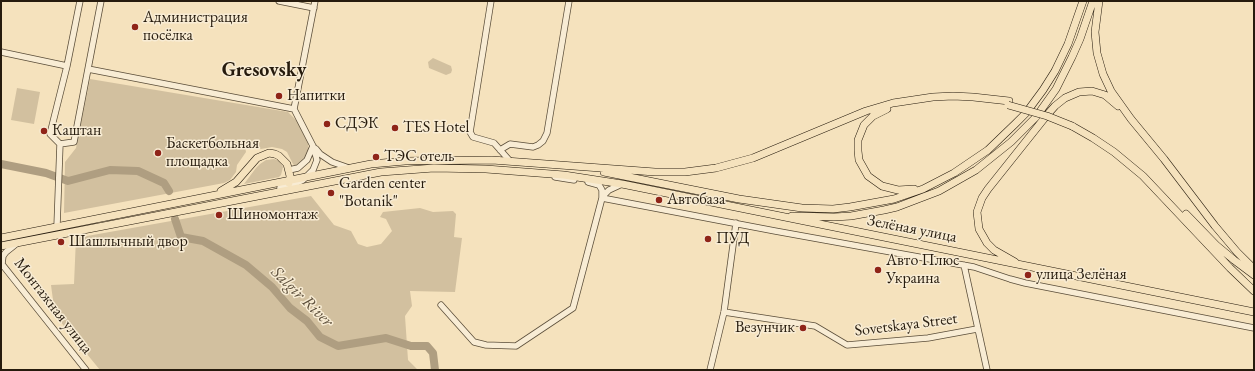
<!DOCTYPE html>
<html>
<head>
<meta charset="utf-8">
<style>
  body { margin:0 }
  #map { position:relative; width:1255px; height:371px; overflow:hidden; background:#f5e2bd; font-family:"EB Garamond",serif }
  canvas { display:block }
  .frame { position:absolute; inset:0; border:2px solid #261b0d; pointer-events:none }
</style>
</head>
<body>
<div id="map">
<canvas width="1255" height="371"></canvas>
<div class="frame"></div>
</div>
<script>
const g = document.querySelector('canvas').getContext('2d');
g.lineJoin = 'round';
function fillPath(path, color) { g.fillStyle = color; g.fill(path, 'evenodd'); }
const toPath = rows => new Path2D(rows.map(r => 'M' + r).join(''));
function trace(path, color, width, dash) { g.strokeStyle = color; g.lineWidth = width; g.lineCap = dash ? 'butt' : 'round'; g.setLineDash(dash || []); g.stroke(path); }
function drawText(font, color, halo, rows, align = 'center') {
  g.font = font + ' "EB Garamond",serif'; g.lineWidth = 3; g.setLineDash([]); g.textBaseline = 'middle'; g.strokeStyle = halo; g.fillStyle = color; for (const [text, x, y, turn = 0] of rows) {
    g.save(); g.translate(x, y); g.rotate((+turn || 0) * Math.PI / 180); g.textAlign = isNaN(turn) ? turn : align; if (halo) g.strokeText(text, 0, 0); g.fillText(text, 0, 0); g.restore();
  }
}
const green = toPath([
  [433,58,451,66,452,70,451,73,446,75,429,68,428,62],
  [90,79,288,112,297,121,308,143,308,150,303,160,295,166,293,164,287,152,282,149,272,147,261,149,244,142,246,152,237,165,236,172,230,180,224,183,64,213,65,162,76,148],
  [17,88,40,92,34,124,11,120],
  [274,159,279,161,283,167,281,175,279,177,244,184,256,168,260,164,266,160],
  [311,196,334,225,351,231,358,244,367,247,381,244,392,231,386,219,380,217,383,212,420,208,433,212,453,211,456,214,454,237,462,238,455,292,410,291,412,306,405,316,408,360,418,370,100,370,55,315,51,285,74,284,76,238]
]);
const river = toPath([
  [1,164,46,173,68,181,110,170,138,171,164,183,169,191],
  [175,219,181,237,203,241,246,265,272,287,290,308,307,321,320,337,338,346,386,338,411,346,427,346,433,353,435,370]
]);
const minor = toPath([
  [279,1,314,8],
  [491,1,470,132,473,137,494,143,510,161],
  [1,52,67,66],
  [88,69,294,109],
  [294,109,315,1],
  [60,144,74,142,101,1],
  [60,144,50,134,67,66,80,1],
  [316,149,320,154,332,162,349,168],
  [500,150,510,144,533,147,538,145,543,141,547,133,569,1],
  [289,170,298,168,307,160,313,146],
  [555,177,574,180],
  [622,184,609,190,605,194,602,198,775,231,974,267,1010,279,1025,283,1254,328],
  [280,188,295,184,303,180,313,170,317,160,313,146,294,109],
  [57,226,60,144],
  [1,263,86,370],
  [2,264,3,256,6,252,16,244],
  [964,265,987,370],
  [441,305,474,342,486,345,516,346,573,308,602,198,602,190,599,185,588,182],
  [724,312,815,326,847,345,928,338,977,329],
  [710,370,724,312,736,223]
]);
const major = toPath([
  [1099,1,1095,32,1097,53,1103,74,1111,91,1131,119,1164,159,1215,226,1237,252,1254,269],
  [887,109,873,116,864,125,858,140,858,151,859,160,868,176,882,186,898,190,914,189],
  [1072,126,1093,138,1114,152,1143,176,1230,268,1254,291],
  [604,172,739,199,802,208,833,209,850,207,894,199,923,189,954,173,988,150,1015,124,1026,113,1043,90,1055,71,1068,44,1083,1],
  [221,191,236,182,257,158,269,153,275,154,279,156,287,164,290,176,289,183],
  [1186,214,1216,245,1234,260,1254,275],
  [792,216,834,217,851,216,884,210,897,207,939,191,976,170,1011,142,1036,117,1056,89,1072,57,1080,39,1093,1],
  [1,238,371,164,405,161,492,160,655,172,685,172,716,168,753,158,866,111,893,103,933,97,953,96,973,97,1009,101],
  [1,246,381,172,434,168,486,169,564,175,622,184,1254,312],
  [1015,262,994,250,987,243,979,229,977,212,982,198,988,189,1047,115,1055,106,1065,98,1079,92,1092,91,1105,95,1118,106]
]);
const majorBridge = toPath([
  [1008,105,1047,116,1072,126]
]);
const markers = [
  [135,27,4,"#8f2418"],
  [279,96,4,"#8f2418"],
  [327,124,4,"#8f2418"],
  [395,128,4,"#8f2418"],
  [44,131,4,"#8f2418"],
  [158,153,4,"#8f2418"],
  [376,157,4,"#8f2418"],
  [331,193,4,"#8f2418"],
  [659,200,4,"#8f2418"],
  [219,215,4,"#8f2418"],
  [708,239,4,"#8f2418"],
  [61,242,4,"#8f2418"],
  [878,270,4,"#8f2418"],
  [1028,275,4,"#8f2418"],
  [803,328,4,"#8f2418"]
];
const poiNames = [
  ["Администрация",143,18],
  ["посёлка",143,36],
  ["Напитки",287,96],
  ["СДЭК",335,124],
  ["TES Hotel",403,128],
  ["Каштан",52,131],
  ["Баскетбольная",166,144],
  ["площадка",166,162],
  ["ТЭС отель",384,157],
  ["Garden center",339,184],
  ["\"Botanik\"",339,202],
  ["Автобаза",667,200],
  ["Шиномонтаж",227,215],
  ["ПУД",716,239],
  ["Шашлычный двор",69,242],
  ["Авто Плюс",886,261],
  ["Украина",886,279],
  ["улица Зелёная",1036,275],
  ["Везунчик",795,328,"right"]
];
const streetNames = [
  ["Зелёная улица",912,229,11],
  ["Монтажная улица",53,306,52],
  ["Sovetskaya Street",906,325,-7]
];
const waterNames = [
  ["Salgir River",302,297,44]
];
const districtNames = [
  ["Gresovsky",264,71]
];
fillPath(green, '#d2c09f');
trace(river, '#af9e81', 8);
trace(minor, '#5a4d39', 7);
trace(major, '#261b0d', 8);
trace(minor, '#f8ecd4', 5.5);
trace(major, '#f5e2bd', 7);
trace(majorBridge, '#261b0d', 8, []);
trace(majorBridge, '#f5e2bd', 7);
for (const [x, y, r, color] of markers) { const dot = new Path2D(); dot.arc(x, y, r, 0, 2 * Math.PI); g.fillStyle = color; g.fill(dot); trace(dot, '#f8ecd4', 1.5); }
drawText('16px', '#261b0d', '#f8ecd4', poiNames, 'left');
drawText('16px', '#261b0d', '#f8ecd4', streetNames);
drawText('italic 17px', '#5d4f3b', '#f8ecd4', waterNames);
drawText('bold 20px', '#261b0d', '#f8ecd4', districtNames);
</script>
</body>
</html>
